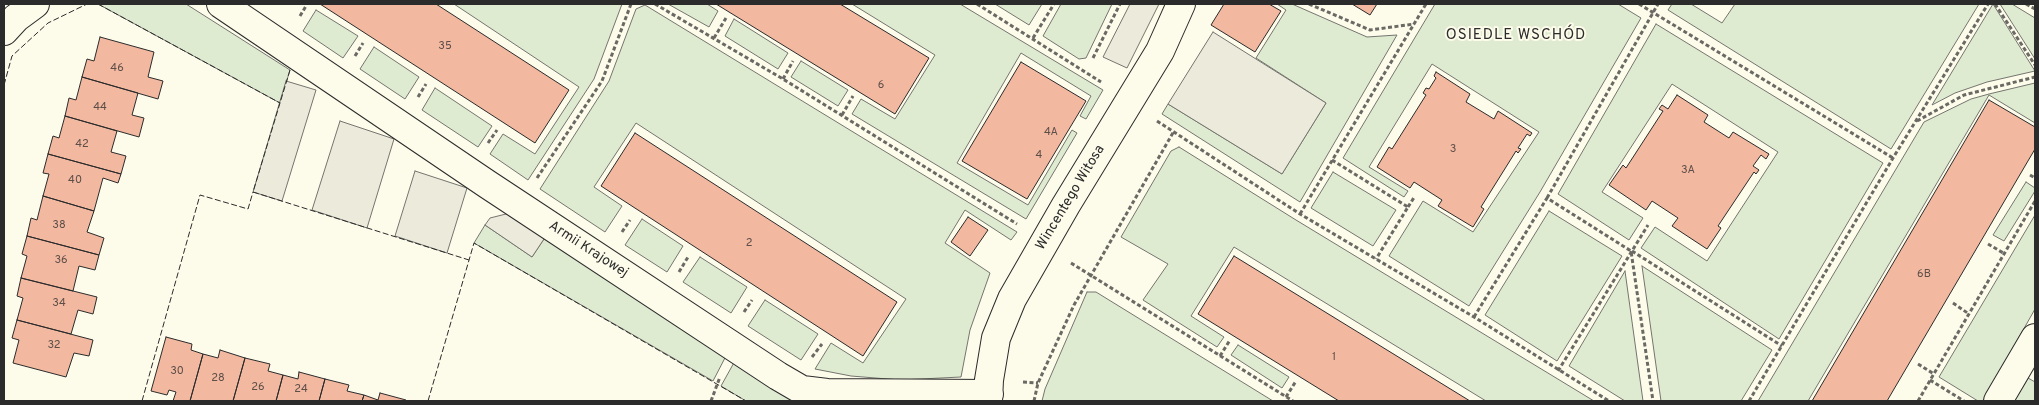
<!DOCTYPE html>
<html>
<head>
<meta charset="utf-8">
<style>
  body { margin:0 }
  #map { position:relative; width:2039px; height:405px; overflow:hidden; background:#fdfbea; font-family:Overpass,sans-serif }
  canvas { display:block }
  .frame { position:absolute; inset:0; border:5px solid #2b2b2b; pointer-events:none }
</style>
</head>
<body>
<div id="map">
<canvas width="2039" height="405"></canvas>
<div class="frame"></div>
</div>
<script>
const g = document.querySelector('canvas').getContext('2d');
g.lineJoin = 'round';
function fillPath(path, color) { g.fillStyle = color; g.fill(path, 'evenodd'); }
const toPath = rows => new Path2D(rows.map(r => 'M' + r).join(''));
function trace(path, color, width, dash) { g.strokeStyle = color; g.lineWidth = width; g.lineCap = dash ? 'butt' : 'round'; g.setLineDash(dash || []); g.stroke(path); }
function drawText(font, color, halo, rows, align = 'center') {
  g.font = font + ' Overpass,sans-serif'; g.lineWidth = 4; g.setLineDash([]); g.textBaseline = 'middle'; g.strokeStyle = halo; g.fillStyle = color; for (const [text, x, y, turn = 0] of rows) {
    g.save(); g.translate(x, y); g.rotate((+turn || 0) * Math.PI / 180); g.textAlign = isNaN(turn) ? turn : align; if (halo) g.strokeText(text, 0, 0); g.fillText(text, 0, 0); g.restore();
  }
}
const green = toPath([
  [98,4,186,4,290,70,280,103,98,4],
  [454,4,622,4,594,79,528,180,490,154,503,134,535,154,579,87,454,4],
  [668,4,707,4,718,11,709,27,668,4],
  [852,4,960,4,1103,90,1086,119,1080,116,1091,96,1021,53,957,163,1028,205,1072,130,1077,133,1026,219,852,114,861,99,895,119,935,55,852,4],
  [995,4,1042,4,1029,25,995,4],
  [1061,4,1112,4,1086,58,1079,59,1043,36,1061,4],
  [1277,4,1292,4,1367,37,1397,35,1300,202,1162,114,1168,104,1282,174,1326,103,1256,58,1286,10,1277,4],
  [1435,4,1618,4,1641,18,1540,192,1469,306,1389,256,1423,201,1473,232,1539,132,1432,64,1369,167,1408,191,1404,197,1343,158,1435,4],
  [1672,4,1691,4,1722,23,1735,4,1979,4,1891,149,1668,10,1672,4],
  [1993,4,2035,71,1987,82,1955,93,1932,105,1993,4],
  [2000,4,2012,4,2035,18,2035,59,2000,4],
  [645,5,1017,232,1011,240,965,210,945,243,990,273,970,330,961,377,900,380,851,376,815,369,831,343,863,363,906,299,636,123,594,187,622,206,605,232,540,189,609,81,636,9,645,5],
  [316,10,358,36,343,58,303,31,316,10],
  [734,19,788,53,778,69,725,36,734,19],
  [1656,24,1883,163,1779,339,1641,248,1655,227,1707,261,1778,152,1672,84,1602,192,1643,218,1629,240,1558,194,1656,24],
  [374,47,419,77,405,99,360,69,374,47],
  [801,61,848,90,838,106,791,77,801,61],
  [2035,83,2035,123,1989,95,1808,401,1758,401,1924,122,1971,99,1989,94,2035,83],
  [435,88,492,126,478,147,422,110,435,88],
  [1179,147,1296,220,1594,401,1486,401,1234,247,1191,316,1224,337,1217,347,1143,300,1168,264,1121,237,1171,151,1179,147],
  [1333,172,1396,210,1373,246,1311,208,1333,172],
  [2026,182,2035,188,2035,191,2004,241,1993,235,2026,182],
  [1549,211,1622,256,1557,361,1485,315,1549,211],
  [2035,215,2035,309,1983,401,1978,401,1939,377,2035,215],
  [642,219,683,246,667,272,625,245,642,219],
  [485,225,532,257,546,236,727,354,713,381,474,243,485,225],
  [700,257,747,287,731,313,683,282,700,257],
  [1642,266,1772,350,1741,401,1661,401,1642,266],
  [1625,271,1643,401,1625,401,1569,366,1625,271],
  [1087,292,1096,292,1273,401,1042,401,1045,389,1087,292],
  [765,300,818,334,801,360,748,326,765,300],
  [1238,345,1289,377,1282,388,1231,355,1238,345],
  [736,359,799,401,746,401,721,386,736,359],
  [2028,378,2035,382,2035,401,2014,401,2028,378]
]);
const parking = toPath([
  [1130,4,1159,4,1127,68,1103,57,1130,4],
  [1213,32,1326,103,1282,174,1168,104,1213,32],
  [286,81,316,90,282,201,253,192,286,81],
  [340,121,394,139,367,228,312,210,340,121],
  [415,171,467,188,447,253,395,236,415,171],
  [510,213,546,236,532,257,485,225,490,218,510,213]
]);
const building = toPath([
  [320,4,436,4,569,90,535,143,320,4],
  [716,4,840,4,929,58,895,114,716,4],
  [1224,4,1269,4,1281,11,1255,52,1211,25,1224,4],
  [1352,4,1377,4,1370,15,1352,4],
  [100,37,154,52,148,77,163,81,158,99,82,77,87,59,94,61,100,37],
  [1021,62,1086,101,1027,199,962,161,1021,62],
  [1436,72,1470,94,1466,102,1494,119,1498,111,1532,133,1530,136,1527,134,1518,148,1521,149,1518,153,1516,151,1481,207,1484,209,1473,227,1438,206,1442,200,1414,182,1410,188,1377,167,1389,147,1392,149,1426,95,1423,93,1426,88,1429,89,1436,78,1434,76,1436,72],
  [82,77,138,93,132,115,144,118,139,137,65,116,69,98,76,100,82,77],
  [1677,95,1708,115,1704,122,1729,138,1733,132,1769,154,1766,159,1761,155,1753,166,1759,170,1756,174,1754,172,1718,226,1721,228,1707,249,1672,226,1678,218,1652,201,1646,210,1609,185,1623,165,1626,168,1663,111,1659,109,1662,105,1668,109,1677,95],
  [1989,100,2035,127,2035,149,1887,401,1812,401,1989,100],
  [65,116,117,131,111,152,126,156,121,174,48,154,53,136,59,138,65,116],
  [635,133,897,302,863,356,601,186,635,133],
  [48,154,121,174,118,183,103,178,94,211,43,196,49,174,43,173,48,154],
  [43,196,94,211,87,232,104,238,99,255,27,236,31,218,37,220,43,196],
  [968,217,988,230,970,256,951,242,968,217],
  [27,236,99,255,95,270,79,266,73,291,21,278,27,256,22,254,27,236],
  [1234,256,1470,401,1339,401,1198,314,1234,256],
  [21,278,97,297,93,314,78,310,71,334,17,320,23,298,17,296,21,278],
  [17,320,93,340,89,356,74,353,66,377,13,363,19,340,12,338,17,320],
  [166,337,192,344,191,350,203,354,190,401,173,401,176,392,169,390,167,395,151,391,166,337],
  [220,350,245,358,233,401,190,401,203,354,218,358,220,350],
  [245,358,270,364,268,371,283,375,276,401,233,401,245,358],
  [299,372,325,379,319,401,276,401,283,375,298,379,299,372],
  [325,379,349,385,347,391,364,395,362,401,319,401,325,379],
  [380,393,406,400,406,401,362,401,364,395,378,400,380,393]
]);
const path = toPath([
  [655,4,783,79,1017,224],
  [977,4,1101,82],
  [1309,4,1370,30,1414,24],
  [1639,4,1893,158],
  [1995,4,2035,65],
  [2026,4,2035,9],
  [300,16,306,6],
  [714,38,726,18],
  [1033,38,1054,4],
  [355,56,363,43],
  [1093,58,1120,4],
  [783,79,793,61],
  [418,97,426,84],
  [842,115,853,96],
  [1157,121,1300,214,1474,317,1609,401],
  [1917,121,1964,95,2035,77],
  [488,143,497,130],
  [1332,160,1408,207,1376,259],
  [2030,175,2035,178],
  [537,178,602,81,631,4],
  [1547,198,1658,4],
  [1408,207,1415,196],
  [1300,214,1426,4],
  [622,232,630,220],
  [1988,244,2005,254],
  [1632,251,1782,346],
  [1071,263,1293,401],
  [679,272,688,257],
  [1953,303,1969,314],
  [744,312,752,300],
  [1474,317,1547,198,1631,251,1653,401],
  [1220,356,1230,340],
  [812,357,822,344],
  [1918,364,1934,374],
  [1558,371,1648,225],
  [1930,380,1964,401],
  [1023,382,1038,383],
  [1286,397,1296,381],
  [711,401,720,377],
  [1034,401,1038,383,1074,305,1174,131],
  [1749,401,1893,158,1988,4],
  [1918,401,2035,201]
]);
const minor = toPath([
  [221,4,487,184,778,376,802,390,827,393,989,394],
  [4,31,16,18,35,4],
  [988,401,989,380,996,338,1012,299,1066,205,1160,51,1181,4],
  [1998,401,2035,338]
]);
const fence = toPath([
  [98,4,280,103],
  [290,70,253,192,469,260],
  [4,85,12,56,48,23,87,4],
  [142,401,200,195,248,209,253,192],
  [428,401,474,243,746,401]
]);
const numberNames = [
  ["35",445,47],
  ["46",117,69],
  ["6",881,86],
  ["44",100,108],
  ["4A",1051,133],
  ["42",82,145],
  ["3",1453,150],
  ["4",1039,156],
  ["3A",1688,171],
  ["40",75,181],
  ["38",59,226],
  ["2",749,244],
  ["36",61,261],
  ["6B",1924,275],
  ["34",59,304],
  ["32",54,346],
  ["1",1334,358],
  ["30",177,372],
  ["28",218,379],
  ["26",258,388],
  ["24",301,390]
];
const streetNames = [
  ["Wincentego Witosa",1071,198,-59],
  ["Armii Krajowej",588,250,33]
];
const neighbourhoodNames = [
  ["OSIEDLE WSCHÓD",1516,36]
];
fillPath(green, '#deebd1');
trace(green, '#74746e', 1);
fillPath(parking, '#eceadb');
trace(parking, '#74746e', 1);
fillPath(building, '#f2b8a0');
trace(building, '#2b2b2b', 1);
trace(minor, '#2b2b2b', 30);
trace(path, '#6a6964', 3, [4, 2.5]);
trace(minor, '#fdfbea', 28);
trace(fence, '#2b2b2b', 1, [6, 2.5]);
drawText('11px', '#5d4e48', null, numberNames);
drawText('14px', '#2b2b2b', '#fdfbea', streetNames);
g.letterSpacing = '1px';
drawText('15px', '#2b2b2b', '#fdfbea', neighbourhoodNames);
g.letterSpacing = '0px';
</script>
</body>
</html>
